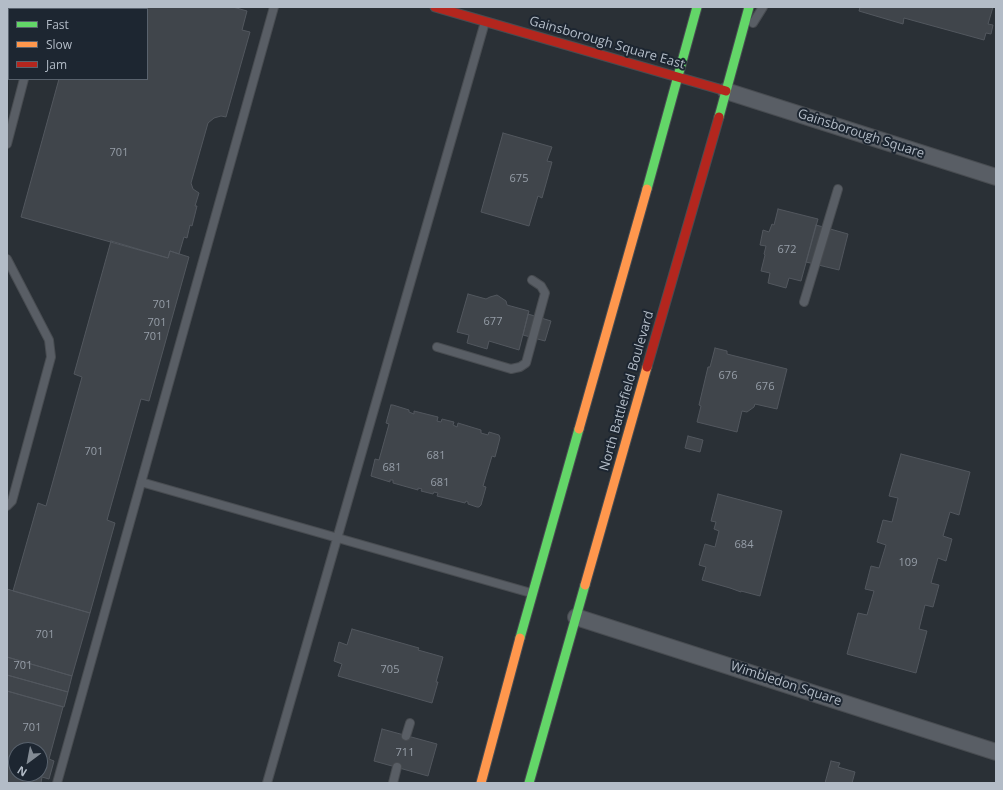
<!DOCTYPE html>
<html>
<head>
<meta charset="utf-8">
<style>
  body { margin:0 }
  #map { position:relative; width:1003px; height:790px; overflow:hidden; background:#2a3036; font-family:"Open Sans",sans-serif }
  canvas { display:block }
  .frame { position:absolute; inset:0; border:8px solid #b3bcc7; pointer-events:none }
  .legend { position:absolute; left:8px; top:8px; width:140px; height:72px; box-sizing:border-box; background:#1d2631; border:1px solid #59626d; margin:0; padding:5px 7px; list-style:none; font-size:12px; color:#b3bcc7 }
  .legend li { display:flex; align-items:center; gap:8px; height:20px }
  .legend b { width:20px; border:1px solid #59626d }
  .north { position:absolute; left:8px; top:742px; width:40px; height:40px; box-sizing:border-box; background:#1d2631; border:1px solid #59626d; border-radius:50%; rotate:212deg; font-size:11px; font-weight:700; line-height:16px; text-align:center; color:#b3bcc7 }
  .north::after { content:''; display:block; margin:auto; width:14px; height:18px; background:#838b94; clip-path:polygon(50% 0,100% 100%,50% 72%,0 100%) }
</style>
</head>
<body>
<div id="map">
<canvas width="1003" height="790"></canvas>
<div class="frame"></div>
<ul class="legend">
<li><b style="height:5px;background:#63d668"></b>Fast</li>
<li><b style="height:5px;background:#ff974d"></b>Slow</li>
<li><b style="height:5px;background:#b3261e"></b>Jam</li>
</ul>
<div class="north">N</div>
</div>
<script>
const g = document.querySelector('canvas').getContext('2d');
g.lineJoin = 'round';
function fillPath(path, color) { g.fillStyle = color; g.fill(path, 'evenodd'); }
const toPath = rows => new Path2D(rows.map(r => 'M' + r).join(''));
function trace(path, color, width, dash) { g.strokeStyle = color; g.lineWidth = width; g.lineCap = dash ? 'butt' : 'round'; g.setLineDash(dash || []); g.stroke(path); }
function drawText(font, color, halo, rows, align = 'center') {
  g.font = font + ' "Open Sans",sans-serif'; g.lineWidth = 4; g.setLineDash([]); g.textBaseline = 'middle'; g.strokeStyle = halo; g.fillStyle = color; for (const [text, x, y, turn = 0] of rows) {
    g.save(); g.translate(x, y); g.rotate((+turn || 0) * Math.PI / 180); g.textAlign = isNaN(turn) ? turn : align; if (halo) g.strokeText(text, 0, 0); g.fillText(text, 0, 0); g.restore();
  }
}
const building = toPath([
  [79,7,233,7,247,11,242,30,250,32,226,117,221,116,214,118,208,123,191,183,193,189,199,193,195,206,197,206,192,226,190,225,187,238,184,237,179,254,170,251,168,258,21,217,59,79,147,79,147,9,78,9,79,7],
  [860,7,993,7,988,24,993,25,991,34,986,33,984,40,904,18,903,24,859,11,860,7],
  [503,133,552,147,547,161,552,162,542,198,538,196,529,226,481,212,503,133],
  [778,209,818,219,801,281,789,278,786,288,768,283,770,273,761,271,765,255,764,254,766,246,760,245,763,230,769,232,772,224,774,225,778,209],
  [816,225,848,234,839,270,806,262,816,225],
  [111,241,168,258,170,251,189,257,149,401,141,399,107,520,115,523,90,613,13,591,38,503,46,506,82,377,74,374,111,241],
  [468,294,486,299,490,297,497,295,506,301,507,305,529,311,519,350,489,341,487,349,467,343,469,335,457,332,468,294],
  [528,314,551,321,545,341,523,335,528,314],
  [715,348,727,351,727,354,787,369,777,409,755,404,754,407,747,412,742,411,737,432,697,422,701,406,699,405,708,367,710,367,715,348],
  [391,405,393,405,409,410,409,412,414,414,414,411,438,417,437,421,441,422,442,419,454,422,453,425,457,427,458,423,481,430,481,433,488,435,489,432,499,435,500,438,495,457,492,456,483,486,486,487,481,505,479,507,477,507,468,504,468,502,466,501,465,503,437,496,438,493,434,492,433,494,421,491,422,489,418,488,418,490,393,483,393,480,390,480,390,482,371,476,375,459,379,460,389,424,386,423,391,405],
  [688,436,703,440,700,452,685,448,688,436],
  [901,454,970,472,959,515,950,512,943,536,952,539,946,561,938,558,931,583,939,585,933,607,925,605,919,629,927,631,916,673,847,654,858,613,867,615,874,591,865,589,871,566,879,568,886,545,877,542,883,520,892,522,898,498,889,496,901,454],
  [718,494,782,511,760,596,741,591,741,592,730,588,702,580,706,567,699,565,705,544,715,547,719,531,714,529,716,522,711,521,718,494],
  [7,589,90,613,72,676,7,657,7,589],
  [352,629,419,648,418,650,443,657,436,682,438,682,432,703,338,676,342,664,334,661,339,642,347,645,352,629],
  [7,657,72,676,68,692,7,675,7,657],
  [7,675,68,692,64,707,7,691,7,675],
  [7,691,63,707,49,759,54,761,49,779,42,777,41,783,7,783,7,691],
  [16,750,40,750,40,774,16,774,16,750],
  [382,729,437,744,428,776,374,761,382,729],
  [831,761,840,763,838,767,855,772,852,783,825,783,831,761]
]);
const lane = toPath([
  [43,9,43,7],
  [753,23,763,7],
  [7,144,24,79],
  [7,259,49,340,51,357,12,501,7,506],
  [804,302,838,189],
  [437,347,511,369,520,367,526,363,545,293,541,286,532,280],
  [141,482,531,593],
  [406,736,410,723],
  [57,783,274,7],
  [267,783,485,22],
  [393,783,397,767]
]);
const street = toPath([
  [726,91,996,177],
  [576,617,996,752]
]);
const fast = toPath([
  [719,117,749,7],
  [647,189,697,7],
  [520,638,579,429],
  [529,783,585,585]
]);
const slow = toPath([
  [579,429,647,189],
  [585,585,647,367],
  [481,783,520,638]
]);
const jam = toPath([
  [435,7,726,91],
  [647,367,719,117]
]);
const numberNames = [
  ["701",119,153],
  ["675",519,179],
  ["672",787,250],
  ["701",162,305],
  ["677",493,322],
  ["701",157,323],
  ["701",153,337],
  ["676",728,376],
  ["676",765,387],
  ["701",94,452],
  ["681",436,456],
  ["681",392,468],
  ["681",440,483],
  ["684",744,545],
  ["109",908,563],
  ["701",45,635],
  ["701",23,666],
  ["705",390,670],
  ["701",32,728],
  ["711",405,753]
];
const streetNames = [
  ["Gainsborough Square East",607,43,16],
  ["Gainsborough Square",861,134,18],
  ["North Battlefield Boulevard",627,391,-74],
  ["Wimbledon Square",786,684,18]
];
fillPath(building, '#40454b');
trace(building, '#52575e', 1);
trace(lane, '#484c51', 10);
trace(street, '#484c51', 18);
trace(fast, '#484c51', 11);
trace(slow, '#484c51', 11);
trace(jam, '#484c51', 11);
trace(lane, '#595e65', 8);
trace(street, '#595e65', 16);
trace(fast, '#63d668', 9);
trace(slow, '#ff974d', 9);
trace(jam, '#b3261e', 9);
drawText('11px', '#969ea8', null, numberNames);
drawText('13px', '#b3bcc7', '#1d2631', streetNames);
</script>
</body>
</html>
